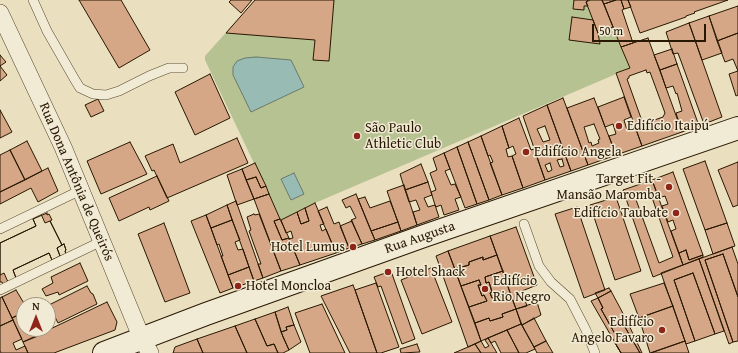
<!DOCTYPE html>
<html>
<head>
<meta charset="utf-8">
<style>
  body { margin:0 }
  #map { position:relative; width:738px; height:353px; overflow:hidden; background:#eadfbe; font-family:"Gentium Book Plus",serif }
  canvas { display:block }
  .north { position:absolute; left:16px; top:297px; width:40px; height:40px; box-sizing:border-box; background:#f1ead5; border:1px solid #a19680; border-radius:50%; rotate:0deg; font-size:11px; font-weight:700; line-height:16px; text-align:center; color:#281701 }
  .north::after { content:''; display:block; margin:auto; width:14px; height:18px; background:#8f2418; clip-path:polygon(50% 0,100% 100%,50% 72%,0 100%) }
  .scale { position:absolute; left:592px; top:24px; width:114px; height:18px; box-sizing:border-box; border:2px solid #281701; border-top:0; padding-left:5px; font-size:12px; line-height:14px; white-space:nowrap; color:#281701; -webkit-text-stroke:3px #f1ead5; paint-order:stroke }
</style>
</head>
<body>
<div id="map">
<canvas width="738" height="353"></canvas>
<div class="north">N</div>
<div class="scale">50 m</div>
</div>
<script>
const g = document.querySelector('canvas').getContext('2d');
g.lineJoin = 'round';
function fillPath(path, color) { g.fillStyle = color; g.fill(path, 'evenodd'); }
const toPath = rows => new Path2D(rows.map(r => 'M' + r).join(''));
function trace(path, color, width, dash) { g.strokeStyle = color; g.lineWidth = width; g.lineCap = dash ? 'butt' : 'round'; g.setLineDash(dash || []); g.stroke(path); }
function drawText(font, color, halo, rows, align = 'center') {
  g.font = font + ' "Gentium Book Plus",serif'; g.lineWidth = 3; g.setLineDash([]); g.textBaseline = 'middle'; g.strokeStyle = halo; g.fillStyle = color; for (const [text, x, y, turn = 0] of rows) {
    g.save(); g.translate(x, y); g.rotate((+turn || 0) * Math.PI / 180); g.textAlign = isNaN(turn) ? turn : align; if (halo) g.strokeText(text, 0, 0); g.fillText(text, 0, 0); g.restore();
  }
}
const green = toPath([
  [255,0,602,0,630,68,315,203,281,220,205,60,205,56]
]);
const water = toPath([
  [256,57,291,60,304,87,251,112,233,75,233,67,237,61,245,58,256,57],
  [294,173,304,194,291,200,281,179,294,173]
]);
const building = toPath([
  [79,0,121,0,150,50,119,68,79,0],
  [231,0,252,0,241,13,229,2,231,0],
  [255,0,334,0,329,61,313,60,315,40,226,33,255,0],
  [574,0,588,0,586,2,588,6,584,6,584,10,573,9,574,0],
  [590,0,602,0,613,27,598,33,586,2,590,0],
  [602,0,616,0,604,4,602,0],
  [616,0,621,0,624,9,622,10,633,43,621,47,604,4,616,0],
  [621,0,628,0,631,7,624,9,621,0],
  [628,0,728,0,694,12,695,13,686,16,686,17,640,33,628,0],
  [738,6,738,33,717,41,709,16,738,6],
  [709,16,722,53,702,60,689,23,709,16],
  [572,17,593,20,598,33,600,44,569,40,572,17],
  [689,23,722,117,704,124,678,53,673,54,666,32,689,23],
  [738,33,738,95,736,96,729,74,738,71,733,59,725,62,717,41,738,33],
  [648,38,682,132,642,146,616,73,630,68,621,47,648,38],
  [672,49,677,64,660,70,654,55,672,49],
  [0,55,6,62,0,66,0,55],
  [677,64,699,126,682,132,676,113,682,111,677,93,676,94,673,86,666,88,660,70,677,64],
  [0,66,7,75,0,81,0,66],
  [646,70,647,73,650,72,665,113,663,117,646,123,642,121,627,79,629,78,629,76,646,70],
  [210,74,230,118,195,135,175,92,210,74],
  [624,97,631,117,624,120,627,130,635,127,642,146,616,155,609,136,616,134,613,124,605,127,598,107,624,97],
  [563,98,588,165,571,171,547,105,563,98],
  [594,98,616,155,588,165,567,108,594,98],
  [594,124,600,139,598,140,599,143,592,146,591,142,589,143,584,127,594,124],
  [98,99,104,111,91,117,85,105,98,99],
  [547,105,571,171,545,180,523,116,547,105],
  [545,126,550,140,543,142,537,129,545,126],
  [562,159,564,166,560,167,557,160,562,159],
  [550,163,552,170,548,172,545,165,550,163],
  [0,110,12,132,0,138,0,110],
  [519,118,531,150,534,149,545,180,523,188,512,156,516,154,513,146,509,148,502,126,519,118],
  [502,126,509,148,506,149,508,157,512,156,523,188,502,195,490,163,493,162,490,155,488,156,481,136,502,126],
  [481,136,502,195,489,200,468,142,481,136],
  [237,138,248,163,167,198,154,170,152,171,145,156,173,144,180,163,237,138],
  [27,141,42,171,25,180,10,150,27,141],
  [130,142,147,174,101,194,87,161,130,142],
  [468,142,489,200,477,204,457,147,468,142],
  [457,147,477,204,465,208,444,153,457,147],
  [10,150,25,180,0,192,0,155,10,150],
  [444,153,450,169,445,171,451,185,455,184,461,197,455,199,459,210,444,215,441,205,436,207,435,205,431,192,436,190,430,173,437,170,433,158,444,153],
  [705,161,727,223,705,230,683,169,705,161],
  [738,162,738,205,733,207,718,170,738,162],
  [255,163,266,186,261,188,256,177,246,180,242,169,255,163],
  [421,164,428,182,405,190,400,174,421,164],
  [48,168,58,191,38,202,31,188,0,204,0,192,48,168],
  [242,169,254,199,237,205,227,175,242,169],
  [673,172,703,255,689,260,686,250,679,253,671,231,676,229,673,220,668,222,662,206,668,204,665,196,659,198,652,180,673,172],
  [157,176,169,201,150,210,149,207,119,221,109,198,157,176],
  [256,177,261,188,266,186,269,194,254,199,246,180,256,177],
  [652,180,683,265,653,277,623,190,652,180],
  [428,182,432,195,424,198,428,207,435,205,439,217,417,225,413,212,420,210,416,200,409,202,405,190,428,182],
  [404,185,417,225,401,231,387,191,404,185],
  [650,192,673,257,659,263,635,197,650,192],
  [269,194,280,219,274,221,282,240,289,238,300,265,281,271,254,199,269,194],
  [356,194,375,240,362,244,351,220,356,218,350,206,346,208,342,200,356,194],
  [365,197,370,208,390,201,398,222,371,231,358,199,365,197],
  [616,197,641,271,615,280,590,205,616,197],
  [236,201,263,278,254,281,227,205,236,201],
  [315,203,324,224,320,225,322,231,326,229,336,253,300,265,289,239,293,238,291,231,286,233,281,220,297,212,301,224,309,221,305,208,315,203],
  [227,205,232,220,211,228,206,215,227,205],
  [327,207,334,224,339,222,349,248,336,253,318,211,327,207],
  [577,207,605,290,584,298,555,214,577,207],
  [305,208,309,221,301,224,297,212,305,208],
  [47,213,47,215,49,214,52,220,50,221,62,245,64,244,66,250,65,251,66,254,52,260,49,253,13,270,16,278,3,284,2,282,0,282,0,243,36,226,33,219,47,213],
  [41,214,45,223,50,221,62,245,57,248,60,256,52,260,49,253,13,270,16,278,8,282,4,273,0,275,0,243,36,226,33,219,41,214],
  [254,214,255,215,259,214,281,271,263,278,258,264,261,264,249,231,251,230,247,217,254,214],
  [206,215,233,288,220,293,191,221,206,215],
  [280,219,289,238,282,240,274,221,280,219],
  [232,220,240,240,235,242,238,250,243,249,249,267,228,275,221,256,223,256,219,244,217,245,211,228,232,220],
  [352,221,362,244,349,248,340,226,352,221],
  [398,222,401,231,375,240,371,231,398,222],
  [164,223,190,293,165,302,138,234,164,223],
  [727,223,735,246,713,254,705,230,727,223],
  [516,227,537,285,522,291,527,306,516,309,490,236,516,227],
  [490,236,497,255,483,260,483,257,469,262,469,265,455,269,448,251,490,236],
  [64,244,66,250,65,251,66,254,60,256,57,248,64,244],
  [732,247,738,264,738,297,723,254,705,260,733,342,729,344,699,259,732,247],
  [686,250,689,260,703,255,703,257,683,265,679,253,686,250],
  [448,251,481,341,468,347,436,256,448,251],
  [723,254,738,297,738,341,733,342,705,260,723,254],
  [497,255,503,271,485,277,486,283,489,282,492,292,490,293,492,298,510,293,516,309,502,314,503,317,490,321,489,318,475,323,469,307,487,301,484,295,482,296,478,285,481,285,479,280,461,286,455,269,469,265,469,262,483,257,483,260,497,255],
  [699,259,724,331,715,334,693,273,674,280,695,341,686,344,661,273,699,259],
  [80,263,88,281,59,295,58,292,46,296,42,289,53,283,51,277,80,263],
  [249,267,254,281,233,288,228,275,249,267],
  [431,268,452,322,422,334,401,280,431,268],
  [391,271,415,339,402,344,381,286,378,287,374,277,391,271],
  [503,271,510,293,492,298,490,293,492,292,489,282,486,283,485,277,503,271],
  [693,273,715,334,695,341,674,280,693,273],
  [479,280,481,285,478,285,482,296,484,295,487,301,469,307,461,286,479,280],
  [376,283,399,347,381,353,377,353,355,290,376,283],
  [664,283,673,306,639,318,630,294,664,283],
  [353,285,355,290,377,353,350,353,321,296,353,285],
  [87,286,91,293,93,294,97,304,58,323,49,305,87,286],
  [609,288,611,291,598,298,595,293,609,288],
  [16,290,25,305,24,305,24,312,12,318,2,297,16,290],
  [611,291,626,319,622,322,640,353,621,353,615,343,619,341,601,309,603,308,598,298,611,291],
  [2,297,13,320,0,326,0,298,2,297],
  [598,298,603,308,601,309,619,341,615,343,621,353,591,301,598,298],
  [107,302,117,322,115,330,54,353,28,353,23,342,107,302],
  [537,302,541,315,522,325,516,309,537,302],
  [322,304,345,353,310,353,295,313,322,304],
  [673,306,685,341,650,353,639,318,673,306],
  [288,307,294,325,286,327,287,330,281,332,275,312,288,307],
  [516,309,521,324,481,341,475,323,489,318,490,321,503,317,502,314,516,309],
  [24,312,24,329,34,329,38,336,23,342,12,318,24,312],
  [275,312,283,337,289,350,283,353,278,353,274,344,267,346,255,319,275,312],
  [534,318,546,341,534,347,522,325,534,318],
  [255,319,267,346,274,344,278,353,247,353,235,326,255,319],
  [626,319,642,353,640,353,622,322,626,319],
  [13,320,22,339,13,343,16,350,25,346,28,353,1,353,0,351,0,326,13,320],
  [521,324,535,349,526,353,519,353,507,330,521,324],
  [294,325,301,342,289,350,281,332,287,330,286,327,294,325],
  [235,326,247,353,203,353,197,339,235,326],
  [507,330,519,353,501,353,495,341,491,343,488,338,507,330],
  [488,338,497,353,481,353,475,344,481,341,485,348,489,346,485,340,488,338],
  [197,339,203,353,173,353,175,347,197,339],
  [546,341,553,353,537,353,534,347,546,341],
  [685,341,689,353,651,353,685,341],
  [417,344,420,352,401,353,400,349,417,344],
  [475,344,481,353,454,353,475,344]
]);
const service = toPath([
  [33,0,47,31,75,80,80,88,93,94,106,95,119,91,149,76,169,68,183,68],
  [524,224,539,266,551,282,570,299,586,330,595,353],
  [0,229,81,190],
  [0,290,102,241]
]);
const minor = toPath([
  [0,13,63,147,142,339,150,353]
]);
const secondary = toPath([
  [104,353,206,314,424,236,738,128]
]);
const markers = [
  [619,126,4,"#8f2418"],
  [357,136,4,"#8f2418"],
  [526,152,4,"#8f2418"],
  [669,187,4,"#8f2418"],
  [676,213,4,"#8f2418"],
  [353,247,4,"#8f2418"],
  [388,272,4,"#8f2418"],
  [238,286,4,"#8f2418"],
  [485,289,4,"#8f2418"],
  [662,330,4,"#8f2418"]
];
const poiNames = [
  ["Edifício Itaipú",627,126],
  ["São Paulo",365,128],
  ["Athletic Club",365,144],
  ["Edifício Angela",534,152],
  ["Target Fit -",661,179,"right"],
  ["Mansão Maromba",661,195,"right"],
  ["Edifício Taubate",668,213,"right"],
  ["Hotel Lumus",345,247,"right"],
  ["Hotel Shack",396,272],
  ["Edifício",493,281],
  ["Rio Negro",493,297],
  ["Hotel Moncloa",246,286],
  ["Edifício",654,322,"right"],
  ["Angelo Favaro",654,338,"right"]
];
const streetNames = [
  ["Rua Dona Antônia de Queirós",76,182,67],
  ["Rua Augusta",420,238,-19]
];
fillPath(green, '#b6c292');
fillPath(water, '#98bcb4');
trace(water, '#6b7a6c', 1);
fillPath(building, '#d5a786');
trace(building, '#281701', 1);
trace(service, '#584930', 10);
trace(minor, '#584930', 18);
trace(secondary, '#281701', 24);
trace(service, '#f1ead5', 9);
trace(minor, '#f1ead5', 17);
trace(secondary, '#f1ead5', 22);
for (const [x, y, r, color] of markers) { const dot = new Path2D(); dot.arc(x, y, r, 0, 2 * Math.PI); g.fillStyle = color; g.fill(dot); trace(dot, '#f1ead5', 1.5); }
drawText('14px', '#281701', '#f1ead5', poiNames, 'left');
drawText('14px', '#281701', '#f1ead5', streetNames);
</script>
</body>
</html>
